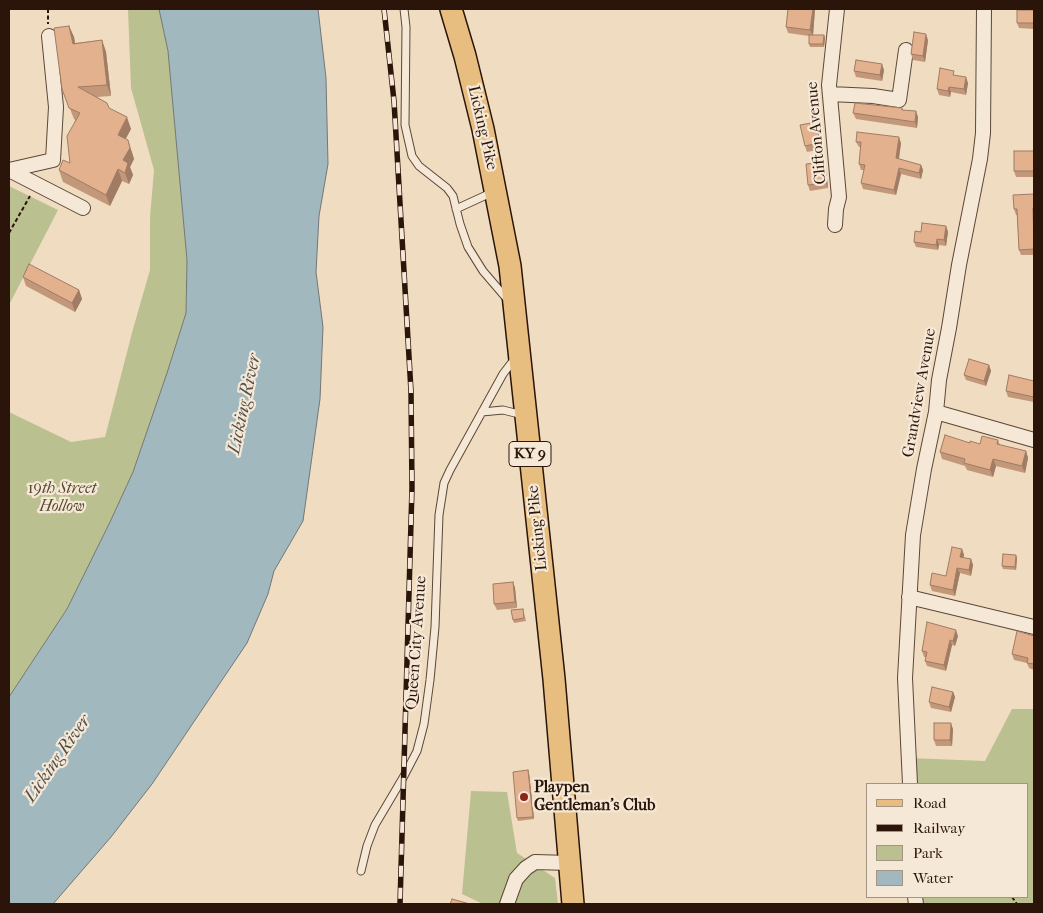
<!DOCTYPE html>
<html>
<head>
<meta charset="utf-8">
<style>
  body { margin:0 }
  #map { position:relative; width:1043px; height:913px; overflow:hidden; background:#f0dcc0; font-family:"IM FELL French Canon",serif }
  canvas { display:block }
  .frame { position:absolute; inset:0; border:10px solid #2b150a; pointer-events:none }
  .legend { position:absolute; left:866px; top:783px; width:162px; height:115px; box-sizing:border-box; background:#f5e8d6; border:1px solid #a49484; margin:0; padding:6px 9px; list-style:none; font-size:15px; color:#2b150a }
  .legend li { display:flex; align-items:center; gap:10px; height:25px }
  .legend b { width:25px; border:1px solid #a49484 }
</style>
</head>
<body>
<div id="map">
<canvas width="1043" height="913"></canvas>
<div class="frame"></div>
<ul class="legend">
<li><b style="height:6px;background:#e8be80"></b>Road</li>
<li><b style="height:6px;background:#2b150a"></b>Railway</li>
<li><b style="height:14px;background:#bbc091"></b>Park</li>
<li><b style="height:14px;background:#a1b8be"></b>Water</li>
</ul>
</div>
<script>
const g = document.querySelector('canvas').getContext('2d');
g.lineJoin = 'round';
function fillPath(path, color) { g.fillStyle = color; g.fill(path, 'evenodd'); }
const toPath = rows => new Path2D(rows.map(r => 'M' + r).join(''));
function trace(path, color, width, dash) { g.strokeStyle = color; g.lineWidth = width; g.lineCap = dash ? 'butt' : 'round'; g.setLineDash(dash || []); g.stroke(path); }
function drawText(font, color, halo, rows, align = 'center') {
  g.font = font + ' "IM FELL French Canon",serif'; g.lineWidth = 4.5; g.setLineDash([]); g.textBaseline = 'middle'; g.strokeStyle = halo; g.fillStyle = color; for (const [text, x, y, turn = 0] of rows) {
    g.save(); g.translate(x, y); g.rotate((+turn || 0) * Math.PI / 180); g.textAlign = isNaN(turn) ? turn : align; if (halo) g.strokeText(text, 0, 0); g.fillText(text, 0, 0); g.restore();
  }
}
const green = toPath([
  [128,9,159,9,168,51,187,260,186,313,167,373,133,472,110,522,67,609,9,697,9,412,71,442,105,437,133,329,150,270,150,217,154,170,131,88],
  [9,186,58,210,9,305],
  [1012,709,1034,709,1034,904,916,904,915,897,1027,897,1027,784,910,784,909,758,985,761],
  [471,791,507,792,517,853,555,878,558,904,483,904,462,894]
]);
const water = toPath([
  [159,9,318,9,326,78,328,164,319,216,316,272,323,327,320,399,303,521,274,571,268,594,247,643,152,784,111,837,53,904,9,904,9,697,67,609,110,522,133,472,167,373,186,313,187,260,168,51,159,9]
]);
const path = toPath([
  [48,9,48,24],
  [9,233,30,196],
  [1012,897,1017,904]
]);
const lane = toPath([
  [404,9,406,27,405,125,412,156,419,166,447,188,453,196,460,224,468,247,483,271,507,299],
  [456,209,493,192],
  [482,412,503,410,523,415],
  [361,871,367,846,375,825,404,776,417,751,424,724,430,680,435,627,439,515,444,483,450,470,503,374,516,357]
]);
const street = toPath([
  [830,94,873,96,899,100,906,50],
  [9,170,53,160,56,107,49,36],
  [9,170,83,208],
  [835,225,836,209,839,197,829,85,837,9],
  [936,412,1034,440],
  [909,597,1034,627],
  [910,784,905,678,913,535,924,469,936,412,939,380,949,328,959,265,980,159,983,133,984,9],
  [915,897,916,904],
  [507,904,516,879,526,868,535,862,569,863]
]);
const primary = toPath([
  [451,9,465,56,483,129,510,266,554,679,573,904]
]);
const rail = toPath([
  [384,9,394,101,411,391,412,488,400,904]
]);
const wall = toPath([
  [788,9,815,9,813,35,824,35,825,38,824,47,810,47,809,44,809,36,788,33,786,27],
  [1034,9,1034,29,1019,28,1017,23,1034,10],
  [69,26,74,37,75,43,102,40,106,52,111,96,97,97,107,103,109,108,131,129,125,139,132,152,134,159,130,167,133,175,129,184,122,181,110,206,63,182,59,170,70,163,75,120,74,119,62,89],
  [928,40,925,62,913,60,911,54],
  [884,70,882,81,856,77,854,71],
  [968,83,966,95,951,92,950,97,939,95,937,89],
  [902,108,903,110,918,117,917,128,856,119,853,113],
  [818,128,822,149,807,152,805,146],
  [856,142,901,143,899,159,921,165,923,170,921,179,901,174,896,195,863,189,861,183,864,170,861,170,859,164,861,147,859,147],
  [1034,151,1034,177,1016,177,1014,171],
  [826,168,828,188,810,191,808,185],
  [1034,194,1034,255,1021,255,1019,250,1017,215,1016,215,1014,209],
  [946,226,948,232,946,246,939,245,938,250,916,247,914,242,921,232],
  [23,277,79,290,82,299,75,312,26,286],
  [989,365,991,371,986,386,966,380,964,375],
  [1034,381,1034,402,1008,397,1006,391],
  [998,440,1000,445,1026,451,1028,458,1025,473,996,466,993,477,967,470,965,466,942,459,940,452,970,443,980,444],
  [962,549,964,555,963,558,971,559,973,565,971,576,960,573,955,596,932,591,930,585,946,576],
  [1017,558,1016,570,1003,569,1002,566],
  [513,582,515,588,517,608,497,610,494,604],
  [523,609,526,621,514,623,513,620],
  [958,636,955,646,952,645,946,671,927,666,925,661,926,657,924,657,922,651],
  [1034,636,1034,670,1029,668,1027,663,1014,660,1012,654],
  [953,692,955,697,951,712,931,708,929,702],
  [953,729,952,746,936,746,934,740],
  [528,770,529,773,534,819,518,821,517,818]
]);
const shadedWall = toPath([
  [813,9,815,9,813,36,810,30],
  [69,26,74,37,77,55,73,44],
  [926,34,928,40,925,62,923,56],
  [824,35,825,38,824,47,823,44],
  [102,40,106,52,111,96,107,85],
  [882,64,884,70,882,81,880,75],
  [966,77,968,83,966,95,964,89],
  [949,87,951,92,950,97,948,91],
  [916,111,918,117,917,128,915,122],
  [127,117,131,129,122,146,118,135],
  [816,122,818,128,822,149,820,143],
  [899,137,901,143,898,164,896,158],
  [128,140,134,159,130,167,133,175,129,184,125,173,123,160],
  [824,162,826,168,828,188,826,183],
  [921,165,923,170,921,179,919,173],
  [899,168,901,174,896,195,894,190],
  [118,169,122,181,110,206,106,195],
  [946,226,948,232,946,246,944,240],
  [937,239,939,245,938,250,936,245],
  [79,290,82,299,75,312,72,303],
  [989,365,991,371,986,386,984,381],
  [1026,451,1028,458,1025,473,1022,466],
  [993,459,996,466,993,477,990,470],
  [962,549,964,555,962,563,960,557],
  [1016,555,1017,558,1016,570,1015,567],
  [971,559,973,565,971,576,969,570],
  [957,568,960,573,955,596,953,590],
  [513,582,515,588,517,608,515,602],
  [956,630,958,636,955,646,953,641],
  [950,640,952,645,946,671,944,665],
  [953,692,955,697,951,712,949,707],
  [951,723,953,729,952,746,950,740],
  [528,770,529,773,534,819,533,817]
]);
const building = toPath([
  [788,9,813,9,810,30,786,27,788,9],
  [1034,9,1034,23,1017,23,1017,10,1034,10,1034,9],
  [69,26,73,44,102,40,107,85,78,87,107,103,109,108,127,117,118,135,128,140,130,148,123,160,128,163,125,173,118,169,106,195,59,170,63,160,70,163,67,136,80,113,69,108,62,89,54,28,69,26],
  [914,32,926,34,923,56,911,54,914,32],
  [809,35,824,35,823,44,809,44,809,35],
  [856,60,882,64,880,75,854,71,856,60],
  [940,68,954,71,953,75,966,77,964,89,949,87,948,91,937,89,940,68],
  [855,103,902,108,902,110,916,111,915,122,853,113,855,103],
  [816,122,820,143,805,146,800,125,816,122],
  [857,132,899,137,896,158,921,165,919,173,899,168,894,190,861,183,865,165,859,164,861,142,856,142,857,132],
  [1014,151,1034,151,1034,171,1014,171,1014,151],
  [824,162,826,183,808,185,806,164,824,162],
  [1034,194,1034,208,1033,208,1034,249,1019,250,1017,209,1014,209,1013,195,1034,194],
  [922,223,946,226,944,240,937,239,936,245,914,242,915,231,921,232,922,223],
  [29,264,79,290,72,303,23,277,29,264],
  [969,359,989,365,984,381,964,375,969,359],
  [1009,375,1034,381,1034,397,1006,391,1009,375],
  [945,435,970,443,970,441,980,444,982,436,998,440,997,444,1026,451,1022,466,993,459,990,470,964,463,965,459,940,452,945,435],
  [952,547,962,549,960,557,971,559,969,570,957,568,953,590,930,585,932,573,946,576,952,547],
  [1003,554,1016,555,1015,567,1002,566,1003,554],
  [513,582,515,602,494,604,493,584,513,582],
  [523,609,524,618,513,620,511,610,523,609],
  [927,622,956,630,953,641,950,640,944,665,925,661,927,652,922,651,927,622],
  [1017,631,1034,636,1034,664,1027,663,1028,658,1012,654,1017,631],
  [932,687,953,692,949,707,929,702,932,687],
  [934,723,951,723,950,740,934,740,934,723],
  [528,770,533,817,517,818,513,772,528,770],
  [452,899,470,904,450,904,452,899]
]);
const markers = [
  [524,797,5,"#8f2418"]
];
const shields = [
  [530,454,42]
];
const shieldNames = [
  ["KY 9",530,454]
];
const streetNames = [
  ["Licking Pike",482,128,77],
  ["Clifton Avenue",817,133,-95],
  ["Grandview Avenue",920,393,-80],
  ["Licking Pike",538,528,-96],
  ["Queen City Avenue",417,643,-86]
];
const parkNames = [
  ["19th Street",62,489],
  ["Hollow",62,507]
];
const poiNames = [
  ["Playpen",534,788],
  ["Gentleman's Club",534,806]
];
const waterNames = [
  ["Licking River",245,404,-78],
  ["Licking River",58,759,-55]
];
fillPath(green, '#bbc091');
fillPath(water, '#a1b8be');
trace(water, '#727776', 1);
trace(lane, '#5c4738', 9);
trace(street, '#5c4738', 16);
trace(primary, '#2b150a', 24);
trace(path, '#2b150a', 2, [4, 2.5]);
trace(lane, '#f5e8d6', 7);
trace(street, '#f5e8d6', 14);
trace(primary, '#e8be80', 21);
trace(rail, '#2b150a', 5.5);
trace(rail, '#f5e8d6', 4, [11]);
fillPath(wall, '#c3987a');
fillPath(shadedWall, '#9f7c63');
fillPath(building, '#e3b18e');
trace(building, '#9f7c63', 1);
for (const [x, y, r, color] of markers) { const dot = new Path2D(); dot.arc(x, y, r, 0, 2 * Math.PI); g.fillStyle = color; g.fill(dot); trace(dot, '#f5e8d6', 2); }
for (const [x, y, w] of shields) { const box = new Path2D(); box.roundRect(x - w / 2, y - 12.5, w, 25, 4); g.fillStyle = '#f5e8d6'; g.fill(box); trace(box, '#2b150a', 1); }
drawText('bold 15px', '#2b150a', null, shieldNames);
drawText('16px', '#2b150a', '#f5e8d6', streetNames);
drawText('italic 16px', '#564832', '#f5e8d6', parkNames);
drawText('bold 16px', '#2b150a', '#f5e8d6', poiNames, 'left');
drawText('italic 18px', '#544e49', '#f5e8d6', waterNames);
</script>
</body>
</html>
